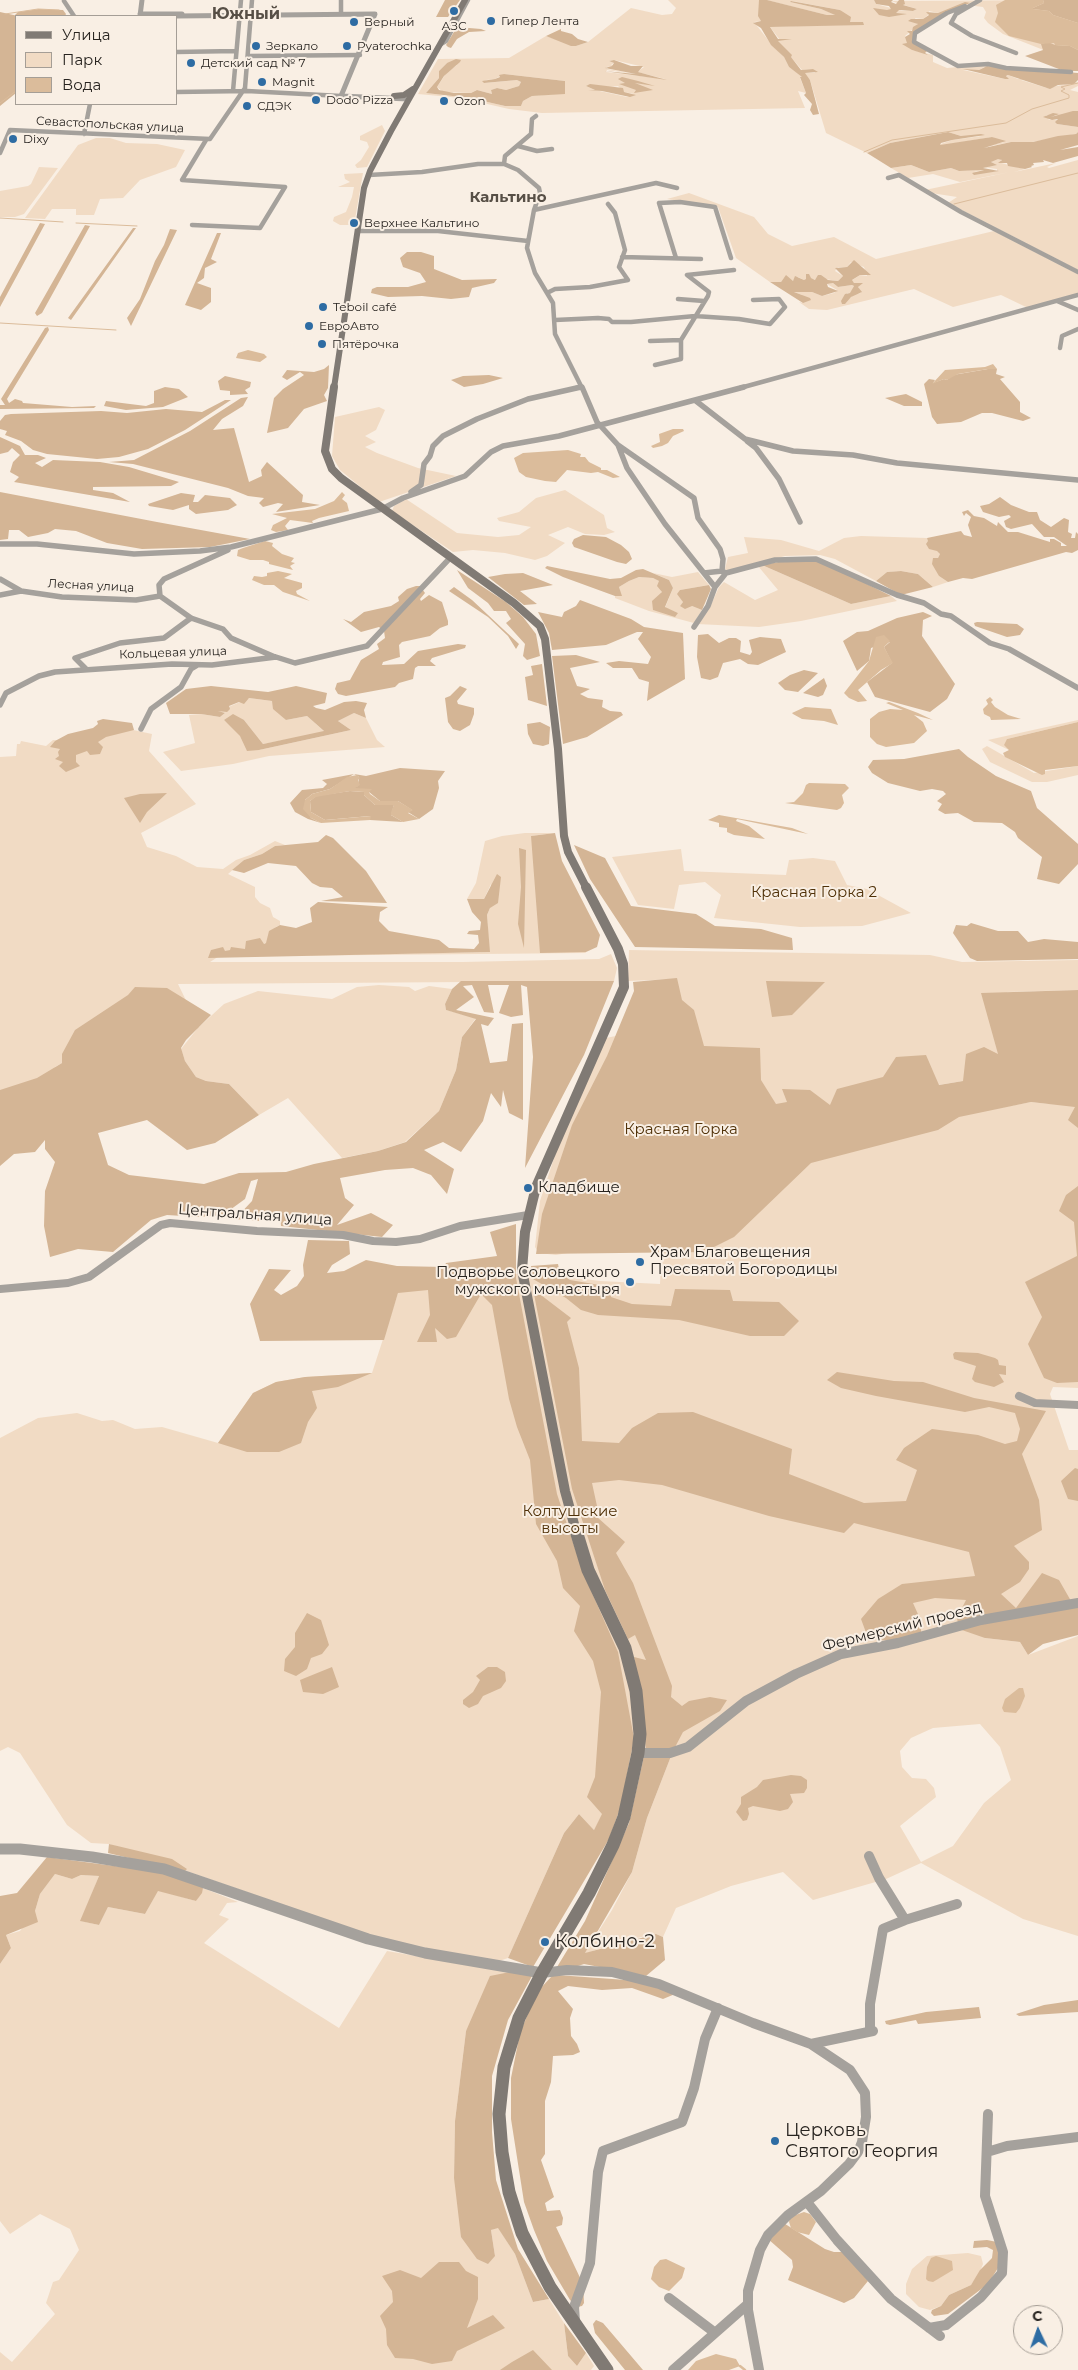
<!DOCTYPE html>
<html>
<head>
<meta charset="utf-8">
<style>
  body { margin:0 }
  #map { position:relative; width:1078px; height:2370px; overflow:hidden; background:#f9efe4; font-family:Montserrat,sans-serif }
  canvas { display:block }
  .legend { position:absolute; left:15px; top:15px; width:162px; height:90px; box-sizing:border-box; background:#f9efe4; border:1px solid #a59e96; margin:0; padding:6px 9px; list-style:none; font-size:15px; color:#282420 }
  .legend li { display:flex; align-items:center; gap:10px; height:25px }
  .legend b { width:25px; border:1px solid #a59e96 }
  .north { position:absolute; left:1013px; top:2305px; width:50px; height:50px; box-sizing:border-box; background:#f9efe4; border:1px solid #a59e96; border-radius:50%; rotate:357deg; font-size:14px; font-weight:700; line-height:20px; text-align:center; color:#282420 }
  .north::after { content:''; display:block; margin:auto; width:18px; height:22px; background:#2e6ca3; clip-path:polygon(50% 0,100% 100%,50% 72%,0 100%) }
</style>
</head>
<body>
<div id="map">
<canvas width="1078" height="2370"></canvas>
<ul class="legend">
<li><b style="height:6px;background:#807a74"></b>Улица</li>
<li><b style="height:14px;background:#f1dbc4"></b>Парк</li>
<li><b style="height:14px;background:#dbbc9b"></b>Вода</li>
</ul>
<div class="north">С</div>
</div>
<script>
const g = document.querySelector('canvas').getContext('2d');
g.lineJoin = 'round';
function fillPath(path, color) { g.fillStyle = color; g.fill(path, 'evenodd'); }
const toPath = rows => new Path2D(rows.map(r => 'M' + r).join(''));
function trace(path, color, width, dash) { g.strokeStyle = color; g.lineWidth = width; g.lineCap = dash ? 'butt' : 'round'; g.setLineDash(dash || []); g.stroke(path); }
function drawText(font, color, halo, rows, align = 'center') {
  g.font = font + ' Montserrat,sans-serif'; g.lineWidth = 4; g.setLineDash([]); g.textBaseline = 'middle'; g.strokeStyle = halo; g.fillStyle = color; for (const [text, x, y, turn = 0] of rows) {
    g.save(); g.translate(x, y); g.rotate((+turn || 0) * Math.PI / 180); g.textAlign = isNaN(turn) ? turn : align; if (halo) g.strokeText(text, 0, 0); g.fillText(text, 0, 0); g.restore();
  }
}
const green = toPath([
  [668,0,759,0,761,21,754,22,772,45,784,57,789,67,803,77,800,78,806,93,798,91,805,108,542,113,509,109,461,98,418,94,438,59,509,58,546,36,576,46,588,42,631,8,662,15,672,14,676,8],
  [614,60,644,67,637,72,665,79,606,72,607,70,636,74,607,69,606,67,614,66,626,69,632,69,624,66,611,65,614,63,609,61],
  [447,63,457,65,447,72,437,87,443,92,471,93,477,90,492,94,491,90,497,88,506,90,519,86,521,82,517,80,485,83,486,80,495,79,504,74,565,81,565,93,532,96,523,101,521,106,505,106,470,98,426,93,439,78,439,71],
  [594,85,609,87,618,86,624,92,634,94,627,97,595,90,586,86],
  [766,0,874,0,876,4,902,11,913,11,917,9,891,1,1078,0,1078,59,1046,51,1003,34,988,23,984,18,986,12,983,7,967,5,970,3,938,13,929,11,928,15,923,19,915,18,918,25,905,36,912,50,933,55,933,62,947,68,982,65,1006,68,984,67,979,70,963,70,1005,79,1008,75,1018,79,1025,78,1027,79,1021,80,1047,88,1078,82,1078,86,1070,90,1078,92,1078,111,1073,113,1078,114,1054,117,1051,117,1057,115,1046,115,1049,120,1059,120,1057,124,1078,127,1078,132,1076,134,1027,143,1011,142,980,148,1004,142,992,140,982,141,996,139,992,137,910,151,938,145,952,140,982,136,961,136,948,132,890,143,867,153,826,133,810,80,804,73,815,73,813,69,802,70,777,41,780,40,770,27,854,24,863,22,850,22,840,10,792,1,790,2,821,9,836,15,827,15],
  [382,125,385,131,367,167,357,168,355,165,361,160,369,147,367,142,360,140,360,136],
  [96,138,110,138,126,143,157,144,185,150,176,167,140,180,123,198,100,199,94,215,76,215,76,209,52,209,45,219,25,218,78,145],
  [995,159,1001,159,1001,163,1025,169,1014,172,1056,163,1047,167,1049,168,1078,160,1078,270,948,203,957,197,931,193,925,190,1010,172,960,182,933,174,908,178,891,168,911,165,929,172,951,168,959,171,984,170,974,172,978,173,997,171,997,169,983,167,996,165,991,162],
  [39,167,58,168,24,214,15,217,0,217,0,191,28,186,31,184],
  [363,173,354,225,340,225,333,221,334,217,346,212,352,197,354,187,338,187,350,182,345,179,344,174],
  [689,193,754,217,768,234,792,246,834,237,876,259,994,231,1078,274,1078,294,1028,308,1001,295,953,307,914,289,827,310,809,309,799,302,803,303,802,295,794,292,812,292,822,296,834,293,837,290,827,284,833,283,838,287,852,285,854,286,851,293,847,293,848,299,855,294,861,293,858,287,860,283,854,283,851,281,860,275,867,276,864,267,851,262,847,267,838,267,835,271,843,276,838,281,818,278,816,280,810,278,804,280,798,277,793,281,784,278,781,282,770,282,736,258,718,207,667,199],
  [379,407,385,410,376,430,365,436,376,442,365,447,377,453,418,468,456,476,379,502,340,470,332,456,335,417],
  [565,490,604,515,607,528,615,532,604,535,585,534,568,527,548,535,565,543,547,556,535,560,505,553,473,550,453,552,392,511,394,506,406,499,457,533,498,537,519,535,531,527,499,521,497,518,519,512,536,498],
  [861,536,927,538,940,554,938,558,939,576,948,582,933,587,918,574,901,571,887,572,876,581,835,559,820,555,785,556,728,571,725,569,728,557,748,553,744,537,781,540,819,551,844,538],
  [762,565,851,604,891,596,897,601,801,621,759,627,697,624,710,607,719,587,724,582,755,600,778,590,758,566],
  [698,572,709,585,680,590,683,602,680,606,692,606,702,610,694,623,649,611,615,598,615,596,621,596,619,587,629,581,639,577,653,578,659,581,662,592,653,610,678,613,665,608,673,588,669,580,653,573,672,577],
  [249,698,272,701,286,720,307,716,325,732,263,744,244,720,224,720,259,750,351,730,338,721,354,713,366,718,377,740,385,747,269,756,233,764,181,771,163,752,195,743,189,715,201,714,220,717,225,713,217,712],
  [1078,720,1078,722,1007,739,1009,750,988,740],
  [119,727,152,734,149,751,196,804,141,833,147,847,176,856,197,867,223,869,236,860,250,855,275,841,285,845,275,846,262,854,244,860,228,874,255,887,255,897,260,903,270,908,273,917,280,921,280,925,276,927,267,943,245,949,227,951,210,962,463,962,599,959,611,954,617,968,614,981,178,984,199,1027,224,1004,258,991,332,999,357,987,379,985,409,987,415,991,429,986,452,989,445,1004,446,1010,476,1018,462,1037,456,1070,439,1111,405,1142,378,1151,342,1158,288,1098,259,1115,229,1084,206,1081,196,1077,185,1061,181,1049,197,1029,62,1063,55,1067,52,1074,0,1096,0,757,16,756,17,744,20,744,21,741,46,746,53,740,81,742],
  [987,746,1034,773,1078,766,1078,775,1047,782,1032,782,990,762,982,749],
  [525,833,555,833,531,836,586,953,266,956,489,952,487,915,490,908,491,884,484,899,467,899,476,883,485,841,502,836],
  [681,849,684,871,786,875,789,860,813,858,835,861,847,885,867,889,911,913,862,926,800,927,714,918,721,895,705,882,679,885,674,909,638,905,612,857],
  [629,950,930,955,962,962,1078,960,1078,990,1007,992,999,1054,963,1081,938,1085,933,1072,941,1119,1031,1102,1049,1104,1078,1001,1078,1388,1053,1387,1050,1394,1069,1450,1078,1450,1078,1606,985,1638,1020,1642,1028,1655,1078,1636,1078,1936,1023,1919,921,1863,886,1879,813,1900,783,1872,731,1886,676,1908,663,1937,656,1934,622,1941,584,1954,612,1910,632,1872,647,1818,673,1751,682,1747,610,1760,603,1814,594,1830,579,1814,564,1833,508,1958,493,1963,384,1940,109,1844,91,1843,67,1825,20,1753,8,1747,0,1751,0,1438,38,1418,77,1413,102,1421,113,1420,135,1429,162,1427,218,1443,253,1393,276,1382,305,1377,372,1373,398,1293,419,1271,554,1275,600,1281,660,1284,661,1265,657,1247,602,1247,556,1255,539,1253,535,1247,540,1201,557,1149,606,1038,678,1023,677,979,628,981],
  [980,1724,1000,1747,1011,1780,984,1803,953,1846,921,1862,900,1826,936,1797,934,1788,926,1779,912,1778,902,1767,900,1751,911,1738,933,1728],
  [55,1874,72,1879,81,1875,99,1876,81,1921,99,1925,108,1907,145,1914,158,1890,196,1901,203,1888,238,1902,227,1903,219,1915,229,1919,204,1943,339,2028,387,1951,510,1972,466,2031,455,2121,454,2178,495,2256,491,2230,498,2227,515,2254,533,2302,549,2299,564,2323,568,2356,577,2366,586,2353,594,2366,591,2370,0,2370,0,2352,12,2362,55,2314,46,2303,53,2282,59,2280,79,2250,70,2229,40,2214,10,2234,0,2221,0,1964,11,1948,6,1935,20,1931,35,1911,40,1894],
  [968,2253,981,2256,983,2264,979,2274,971,2285,949,2295,941,2306,930,2310,919,2307,906,2294,906,2284,912,2269,927,2256]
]);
const forest = toPath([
  [445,0,460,0,448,17,436,17],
  [759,0,767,0,827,15,835,15,821,9,790,2,791,1,840,10,851,17,850,22,863,22,864,25,770,27,778,39,792,39,778,41,792,55,791,57,801,70,813,69,818,72,805,73,810,80,819,114,813,115,810,110,812,104,804,95,806,93,800,77,802,77,789,67,784,57,771,45,761,28,753,23,761,21,758,16],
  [864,0,893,0,891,2,896,4,899,0,904,0,905,4,903,5,917,9,913,11,899,10,896,13,907,14,889,17,879,15,873,8,887,10,891,9,889,6,876,4,874,0],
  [1043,0,1078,0,1078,23,1053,15,1049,11,1033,9,1033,8,1044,3],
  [965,2,970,3,945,13,914,32,913,41,927,51,925,53,928,55,912,50,902,44,907,43,905,37,910,34,907,31,912,31,913,27,918,24,908,21,911,19,923,19,929,15,926,12,938,13],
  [39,9,63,10,66,14,65,16,15,15,18,12],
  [0,12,18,16,16,93,0,106],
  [457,27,481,29,486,31,469,32,457,39,451,48,448,47,446,45],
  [561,29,561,31,572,34,578,39,588,42,576,46,571,46,546,36],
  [1048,42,1055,45,1070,46,1078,50,1078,71,1064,71,1025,56,1043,50,1041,44],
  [456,59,461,60,460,62,444,76,437,87,439,90,454,93,471,93,477,90,492,94,491,90,497,88,506,90,519,86,521,82,517,80,484,83,482,81,495,79,500,77,499,75,504,74,565,81,565,94,532,96,523,101,521,106,505,106,470,98,426,93,439,78,439,71,447,63],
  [614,60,631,66,643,66,638,72,667,80,604,71,636,74,605,68,612,66,614,63,609,61],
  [987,66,1078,73,1078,80,1074,84,1058,85,1050,89,1008,75,1006,76,1009,79,1005,79,963,69,979,70],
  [622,77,638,81,655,86,635,83,653,90,634,93,636,90,619,84,625,83,618,79],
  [590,84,623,88,624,92,636,95,630,97,602,91,588,90,587,90,595,90,586,86],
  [1073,111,1078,111,1078,127,1057,124,1055,122,1058,119,1052,120,1043,117,1053,113,1059,114,1051,117],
  [948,132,961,136,981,134,985,135,952,140,941,143,940,145,992,137,1006,141,984,148,1011,142,1033,142,1058,136,1076,134,1078,132,1078,145,1060,150,1078,147,1078,156,1053,163,1043,160,1044,162,1033,163,1034,165,1031,166,1032,167,1025,169,1008,166,1007,163,998,163,1002,160,998,159,991,162,997,165,983,168,999,171,974,175,972,173,984,170,959,171,951,168,929,172,911,165,891,168,867,153,890,143],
  [40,223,45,224,0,307,0,297],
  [85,225,90,226,42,313,37,316,35,313],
  [133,228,136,228,71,320,68,318],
  [170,229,177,230,131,326,127,318,140,299,155,261,164,245],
  [217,233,221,233,211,259,217,262,205,268,204,278,197,283,211,288,211,302,201,310,185,305],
  [407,252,421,252,434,256,434,269,462,280,497,279,494,283,472,288,469,297,451,299,422,296,388,297,371,293,372,289,377,287,408,287,426,282,420,273,403,267,400,258],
  [854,260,871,275,860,275,852,280,854,283,863,283,858,287,862,292,851,297,845,304,842,304,841,301,845,294,850,293,854,286,852,285,838,287,833,283,827,284,828,287,838,291,822,296,812,292,794,292,810,298,811,300,803,303,770,282,781,282,786,275,793,281,795,276,804,280,806,279,806,274,809,274,811,278,815,280,818,275,821,275,828,280,838,281,843,276,835,268,847,267],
  [48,327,49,330,7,399,9,403,15,399,22,401,23,403,72,407,96,406,94,408,0,409,0,405,5,405,1,399,45,328],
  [329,365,328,388,324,395,327,401,304,409,288,428,267,433,274,398,283,389,304,375,300,372,287,380,282,377,287,370,314,372,324,369],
  [988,369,997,369,996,374,1005,377,1000,379,1020,402,1020,412,1031,418,1023,421,992,413,982,413,961,422,937,424,932,417,924,384,929,379,935,380,933,383,944,379,947,380,953,375],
  [489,375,503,378,483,384,464,387,451,380,463,376],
  [225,376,251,382,250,387,245,390,248,394,230,395,230,391,220,390,218,381],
  [165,387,179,389,188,397,163,407,126,410,104,406,106,401,146,406,154,403,154,391],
  [906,394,922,402,922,406,904,406,885,398],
  [248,397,243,406,222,419,213,430,234,428,249,482,262,476,261,470,267,462,303,495,302,502,320,505,276,512,283,504,278,503,263,507,259,503,264,498,248,496,228,488,133,464,109,462,134,460,190,431,241,398],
  [225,400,231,400,185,430,148,449,119,457,97,459,47,454,33,450,21,441,5,435,7,431,0,429,0,421,5,415,11,414,101,411,127,413,166,409,202,412],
  [0,437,20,446,25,455,38,455,46,458,35,463,42,467,53,460,100,462,129,467,179,482,171,486,93,487,93,490,113,493,130,502,14,482,19,477,10,472,13,462,20,455,12,448,8,452,0,454],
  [0,492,157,522,250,539,210,547,142,549,107,543,76,531,55,529,48,533,28,537,19,530,9,530,8,539,0,540],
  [181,493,195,495,193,502,198,502,205,495,230,498,237,505,228,510,196,514,189,509,189,505,173,510,149,506,148,504],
  [1000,497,1011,505,1029,512,1037,512,1040,520,1051,527,1064,518,1069,520,1068,532,1072,534,1071,538,1075,538,1076,532,1078,534,1078,550,1072,553,1066,552,972,579,963,578,948,582,939,576,932,564,933,558,938,558,940,554,937,551,929,549,926,544,928,541,927,538,961,531,964,535,972,537,968,525,971,517,966,513,964,516,962,512,968,510,974,516,984,518,997,526,998,522,1008,532,1018,532,1050,542,1050,539,1054,539,1061,543,1061,546,1067,546,1054,537,1044,537,1032,524,1011,529,1006,527,1004,521,1011,517,1009,515,999,517,983,512,980,506,989,504],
  [583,535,606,537,621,545,629,552,632,559,626,564,617,562,574,547,572,543,574,539],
  [784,561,823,562,891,596,851,604,762,565],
  [547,566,610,579,621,578,636,570,643,569,669,580,673,588,665,607,678,613,675,617,653,610,652,601,662,592,657,586,659,581,653,578,639,577,629,581,619,587,622,596,615,596,563,577,545,568],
  [457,570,506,602,523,617,536,634,540,656,527,660,523,656,525,644,506,623,511,619,506,611,494,611,488,603,468,588],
  [901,571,918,574,933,587,901,595,876,581,887,572],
  [523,573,553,585,520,591,537,604,524,605,488,577,505,574],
  [709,585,711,589,702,610,692,606,685,609,680,606,683,602,677,594,680,590],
  [416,586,420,586,425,593,420,599,421,601,429,595,442,602,448,621,448,625,440,628,430,636,402,642,399,645,400,657,383,662,382,665,404,664,418,651,458,644,466,645,465,648,432,658,430,661,436,666,418,666,415,668,413,679,399,683,395,687,346,696,338,694,335,689,337,683,350,680,361,660,379,649,377,644,385,638,384,631,379,627,361,632,343,619,351,622,364,612,391,606,399,601,398,597,407,589],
  [454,587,472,600,519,644,516,649,508,636,488,617,449,591],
  [580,600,631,619,644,627,683,633,685,679,647,701,649,682,639,679,632,668,613,668,606,663,619,661,648,664,651,657,638,639,643,632,637,632,606,645,552,650,549,633,538,612,562,617,564,612,576,606],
  [923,612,932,616,923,620,922,636,955,684,947,699,930,712,875,697,867,682,892,663,884,647,890,642,871,648,869,661,857,671,843,641,857,632,868,631,897,618],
  [977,622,1017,624,1024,629,1020,635,1007,637,975,626,974,623],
  [708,634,719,643,729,638,736,638,741,641,740,652,750,655,752,652,749,640,760,637,781,639,786,652,758,665,748,664,740,659,723,663,718,677,710,680,701,678,697,657,698,635],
  [576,655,600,662,570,668,577,686,590,689,580,694,588,698,603,700,602,707,610,711,621,712,623,715,587,737,563,744,552,656],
  [542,664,547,706,528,700,525,677,533,675,531,666],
  [804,670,818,673,798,692,785,690,778,683,790,675],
  [824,678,827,686,823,695,818,697,803,693],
  [211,686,268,692,296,686,327,693,325,703,313,706,316,708,325,710,344,702,356,701,367,703,364,710,366,718,354,713,338,721,351,730,259,750,247,751,240,736,224,720,233,714,244,720,263,744,324,731,307,716,286,720,273,709,272,701,249,698,244,704,239,702,229,706,230,709,227,712,218,711,225,713,220,717,201,714,170,714,166,703,186,689],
  [460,686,467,689,457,701,458,704,474,708,474,714,470,725,460,731,453,729,448,722,445,698,450,696],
  [103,719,132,723,134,730,106,737,98,742,103,747,100,754,90,755,87,751,76,755,76,762,80,766,66,772,59,766,63,762,55,759,59,756,58,752,60,749,50,747,55,741,68,734,93,728,98,724,97,721],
  [540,722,550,727,549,744,543,746,533,744,528,734,527,724],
  [959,749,968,757,996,776,1031,791,1037,808,1078,844,1078,864,1059,884,1037,879,1042,857,1018,838,1015,832,1002,823,974,822,958,813,945,814,938,810,942,804,937,801,946,794,943,791,932,789,920,791,888,783,872,773,868,767,873,760,904,759],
  [400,768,445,771,438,781,439,788,433,809,419,819,408,812,412,810,398,801,380,801,369,792,348,788,358,786,359,777,354,774,330,789,312,794,305,800,311,818,321,823,308,819,295,812,290,803,302,790,323,788,327,784,322,780,354,774,366,776],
  [350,791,364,792,364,795,375,805,394,805,391,815,403,822,370,820,370,816,325,820,311,812,310,801,316,796],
  [167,793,147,812,140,823,124,798,140,794],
  [555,833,562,861,600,935,597,947,586,952,540,953,531,836],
  [326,835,333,838,366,871,387,903,321,901,343,897,332,888,320,887,312,883,296,866,268,863,244,873,232,870,244,860,262,854,275,846,318,842],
  [574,845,605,858,631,906,696,914,715,926,761,929,792,938,793,950,635,947,590,879],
  [519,848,526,850,524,948,518,924,521,887],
  [497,874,501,877,498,903,490,908,487,915,490,952,208,958,211,950,223,947,225,951,230,950,231,947,245,949,246,941,260,938,264,944,266,943,269,931,280,925,296,928,312,922,310,908,318,902,388,907,380,912,379,921,389,931,439,940,449,948,474,949,479,943,478,935,467,934,469,931,480,930,481,922,472,912,467,899,484,899],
  [971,923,998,931,1018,931,1028,942,1044,939,1078,942,1078,959,977,961,970,958,953,933,956,925,967,926],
  [677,978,682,1000,694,1010,704,1046,760,1048,761,1080,776,1104,787,1102,782,1089,810,1090,830,1105,837,1089,883,1077,896,1057,926,1055,939,1085,963,1081,966,1054,984,1047,998,1054,981,993,1078,990,1078,1128,1068,1120,1075,1107,1031,1102,959,1117,938,1130,811,1163,734,1237,704,1252,536,1254,542,1214,572,1125,607,1056,634,991,633,982],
  [461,981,614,981,584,1055,525,1168,533,1057,527,987,521,985,523,1015,511,1017,499,1013,509,985,488,985,494,1013,484,1012,472,985,463,986,474,997,456,1010,494,1018,488,1026,481,1024,490,1063,507,1061,512,1024,523,1023,523,1120,509,1113,503,1090,501,1107,491,1093,483,1121,461,1152,443,1142,424,1150,454,1169,447,1194,431,1175,413,1168,385,1170,340,1178,345,1198,354,1205,337,1225,371,1213,393,1225,382,1237,281,1226,280,1212,259,1221,235,1219,252,1201,258,1179,251,1181,245,1199,223,1215,199,1217,167,1215,151,1220,113,1252,78,1249,50,1257,44,1226,45,1191,55,1162,45,1149,45,1140,35,1152,14,1154,0,1166,0,1090,37,1078,62,1063,62,1054,75,1030,128,995,135,987,167,988,211,1015,186,1040,181,1048,185,1061,196,1077,206,1081,229,1084,259,1115,215,1143,187,1150,147,1120,98,1133,108,1165,129,1175,204,1184,239,1173,286,1172,314,1164,378,1151,406,1142,439,1111,456,1070,462,1037,476,1019,446,1010,445,1004,452,989],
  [766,981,825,982,792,1015,772,1017],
  [1078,1186,1078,1382,1057,1383,1044,1378,1028,1344,1042,1317,1025,1282,1077,1256,1074,1222,1059,1211,1066,1195],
  [516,1224,516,1278,557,1494,582,1570,618,1652,634,1738,621,1806,609,1839,533,1967,508,1958,564,1833,579,1814,594,1830,602,1814,587,1797,595,1777,601,1692,593,1661,574,1631,580,1606,563,1588,557,1561,536,1524,530,1460,517,1427,509,1399,492,1305,481,1294,456,1337,447,1339,435,1328,437,1342,417,1342,430,1315,428,1290,398,1293,384,1340,260,1341,250,1304,269,1269,291,1270,274,1290,281,1295,297,1286,304,1276,303,1265,308,1240,349,1241,350,1254,332,1265,327,1273,344,1271,366,1260,397,1266,444,1267,446,1263,497,1256,490,1232],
  [558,1264,560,1274,570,1280,611,1287,611,1297,632,1304,671,1306,675,1289,730,1290,733,1301,779,1302,799,1321,784,1336,750,1336,679,1320,598,1315,581,1310,566,1298,533,1279,531,1266],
  [533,1289,571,1318,567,1322,579,1368,582,1441,619,1443,632,1428,658,1413,693,1412,792,1449,789,1474,864,1503,906,1501,917,1470,896,1460,904,1448,932,1429,978,1435,1005,1444,1017,1441,1020,1429,1015,1413,989,1407,965,1412,876,1396,841,1388,827,1380,837,1372,894,1381,923,1382,974,1398,1046,1411,1022,1454,1039,1500,1042,1530,1014,1546,1029,1562,1029,1569,1020,1582,1001,1594,1016,1608,1042,1573,1059,1580,1071,1601,1078,1608,1078,1635,1043,1644,1028,1655,1020,1642,985,1638,959,1629,957,1618,966,1600,935,1598,913,1603,921,1621,921,1635,891,1641,868,1638,861,1619,878,1599,902,1584,975,1576,969,1552,854,1523,844,1533,769,1516,662,1485,619,1480,592,1483,597,1506,597,1517,625,1542,616,1553,633,1583,672,1686,671,1697,682,1706,689,1701,710,1697,727,1700,720,1711,683,1732,673,1751,647,1818,632,1872,585,1953,656,1934,663,1937,665,1960,646,1976,584,1964,575,1967,557,1967,585,1921,629,1823,646,1747,634,1657,646,1660,635,1635,628,1639,605,1590,572,1489],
  [955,1352,978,1353,995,1358,998,1360,999,1365,1006,1366,1006,1375,999,1374,1004,1382,994,1387,975,1382,972,1379,976,1366,954,1359,953,1354],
  [372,1373,338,1387,312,1391,317,1408,308,1422,301,1443,279,1452,247,1452,218,1443,253,1393,276,1382,305,1377],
  [1075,1468,1078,1469,1078,1501,1068,1499,1061,1481],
  [307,1613,321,1620,329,1645,322,1654,311,1658,307,1669,296,1676,284,1671,285,1659,295,1647,295,1633],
  [332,1667,339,1687,323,1694,303,1692,300,1680],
  [488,1667,497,1667,505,1672,506,1681,501,1688,483,1696,478,1704,469,1708,463,1704,463,1700,473,1692,480,1680,476,1676],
  [791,1775,801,1776,807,1780,807,1788,804,1793,790,1794,793,1802,788,1809,780,1811,753,1806,748,1808,749,1814,747,1820,743,1821,736,1812,741,1804,741,1797,757,1787,763,1780],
  [109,1844,172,1859,187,1869,184,1872,203,1888,202,1893,196,1901,158,1891,145,1914,108,1907,99,1925,80,1921,99,1876,81,1875,72,1879,55,1874,40,1894,35,1911,38,1922,6,1935,11,1948,0,1964,0,1896,17,1893,47,1857,122,1867,154,1864,108,1853],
  [510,1972,532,1976,508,2020,492,2076,492,2132,496,2180,518,2249,549,2299,533,2302,515,2254,498,2228,491,2230,495,2256,488,2264,477,2259,461,2237,454,2178,455,2121,466,2031,490,1976],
  [557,1975,640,1981,675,1994,663,1999,632,1988,602,1990,568,1986,558,1991,573,2009,570,2018,571,2036,577,2044,580,2052,573,2055,553,2056,551,2082,545,2101,545,2154,541,2160,554,2197,545,2203,547,2211,560,2210,563,2218,562,2225,556,2227,583,2284,584,2303,582,2306,577,2307,570,2300,547,2261,534,2230,524,2202,511,2119,511,2078,520,2033,537,1992,552,1976],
  [1078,2000,1078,2012,1019,2016,1016,2014,1044,2005],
  [979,2007,981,2018,918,2024,916,2020,890,2025,886,2024,885,2021,926,2012],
  [782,2222,825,2249,834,2252,845,2252,868,2281,854,2298,844,2303,788,2280,793,2267,792,2260,768,2239],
  [987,2240,997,2242,1000,2252,998,2268,988,2284,948,2314,934,2316,931,2313,932,2310,941,2306,949,2295,971,2285,980,2270,992,2258,993,2250,987,2247,973,2248,974,2241],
  [439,2262,459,2262,466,2271,478,2277,478,2299,467,2328,493,2315,505,2328,457,2351,452,2361,432,2364,413,2359,395,2358,387,2345,386,2329,380,2316,393,2302,392,2291,382,2276,400,2270,421,2278],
  [596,2320,603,2323,643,2370,625,2370,595,2333,593,2324],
  [564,2323,586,2353,577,2366,568,2356],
  [533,2350,552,2370,500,2370,512,2362]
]);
const water = toPath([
  [1005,0,1043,0,1044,3,1033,8,1033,9,1049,11,1053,15,1078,23,1078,50,1070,46,1055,45,1054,43,1041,44,1009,36,995,22,998,13,996,5],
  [248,350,264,354,267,357,260,362,236,358,238,353],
  [993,364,997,369,988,369,958,374,947,380,944,379,932,384,945,370,985,367],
  [673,429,683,429,684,431,673,436,668,443,662,446,653,448,651,446,660,442,659,434],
  [568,450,581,454,580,457,585,457,589,462,601,468,601,470,607,470,620,477,613,478,598,472,591,473,567,470,556,482,545,481,526,477,519,472,514,458,523,453],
  [342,492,345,495,342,499,347,503,349,511,319,518,312,521,313,523,290,520,285,526,288,530,276,532,271,530,273,525,287,518,272,514,315,509,334,501],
  [265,541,273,543,272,546,282,554,294,558,291,562,295,563,290,566,293,570,269,564,269,562,263,560,250,560,237,556,238,550,243,548],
  [278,571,292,574,284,578,302,583,302,588,296,591,297,594,310,601,283,592,274,585,264,585,252,580,254,576,262,577,267,576,267,573],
  [884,635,890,641,884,647,893,663,881,670,858,690,867,701,858,702,849,698,844,693,869,661,876,637],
  [990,697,993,700,991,702,995,707,1008,715,1021,719,991,720,990,717,984,714,983,709,988,704,986,700],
  [889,702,918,713,933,720,914,715,923,722,927,731,914,743,886,747,877,744,870,737,870,719,879,712,890,709,903,710,886,703],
  [805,707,831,709,838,725,824,721,802,719,793,714,792,713],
  [1078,722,1078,766,1045,770,1045,774,1042,775,1005,757,1003,753,1009,750,1004,745,1007,739],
  [357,775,360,778,358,780,360,785,355,788,372,789,369,792,370,794,380,801,398,801,413,810,408,813,419,819,403,822,391,815,391,812,394,805,375,805,364,795,364,792,350,791,316,797,310,801,311,812,325,820,371,816,370,820,321,823,311,818,303,809,305,800,312,794,330,789,347,777],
  [809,783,845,784,849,788,842,795,844,803,841,808,837,810,785,803,794,802,803,793,806,785],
  [719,815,792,828,808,834,737,819,736,821,749,826,765,839,734,835,727,832,727,828,719,827,719,823,708,820],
  [1019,1688,1023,1688,1025,1696,1020,1708,1016,1713,1004,1712,1002,1708,1005,1699],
  [804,2212,810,2214,816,2222,809,2235,797,2232,791,2228,789,2222,790,2217],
  [936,2256,952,2261,953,2270,933,2282,928,2281,926,2279,927,2267,931,2258],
  [666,2259,685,2268,682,2278,669,2291,659,2287,651,2279,654,2267,660,2260],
  [716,2354,736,2359,740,2366,729,2370,688,2370,696,2361]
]);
const streamFar1 = toPath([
  [5,14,38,9,59,10],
  [0,103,16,91],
  [864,152,892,140,1006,123,1032,109,1069,98,1069,95,1061,91,1065,89,1061,87,1078,83],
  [954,204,1078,173],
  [0,218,63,222],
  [76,223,137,226],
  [0,323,116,330]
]);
const stream = toPath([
  [740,2366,745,2370]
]);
const minorFar3 = toPath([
  [341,0,341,12],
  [980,0,956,14,951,23,972,36,1016,53],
  [64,1,74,16],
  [965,6,947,13,915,33,914,42,958,66,988,64,1006,68,1071,72],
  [441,44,446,41,468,0],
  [176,52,236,51],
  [248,56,360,55],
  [245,88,252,0],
  [233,91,241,0],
  [176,92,247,91,341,96],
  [84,134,90,104],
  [518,146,537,151,552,149],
  [0,153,10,130,210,139,245,88],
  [504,164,505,156,531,134,532,119,536,116],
  [369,175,422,172,478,164,504,164,518,170,539,188,540,193,534,210,527,248,535,273,553,303,555,334,582,388],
  [888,178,899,175,961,212,1078,272],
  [534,210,656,183,677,188],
  [192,225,260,228,285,187,182,180,206,140],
  [358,231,438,231,528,241],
  [622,257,701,259],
  [676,258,659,203,680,202,715,207,731,258],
  [547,293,555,289,590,287,628,280,619,267,625,250,615,213,608,204],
  [678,299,704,301],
  [1057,301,1078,310],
  [555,320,598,318,609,319,612,322,631,322,695,316,739,319,770,324,785,307,779,299,753,300],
  [650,341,681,340,708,296,709,292,687,275,734,270],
  [1060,348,1062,336,1078,329],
  [655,365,681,359,681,340],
  [576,388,581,387],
  [740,388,1078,295]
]);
const minorFar2 = toPath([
  [582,387,597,422,618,445,627,468,665,524,715,587],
  [696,401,745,439,793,451,853,455,897,463,1078,480],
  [747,441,756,448,779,479,800,522],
  [618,445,694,498,698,518,720,549,723,559,722,571],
  [411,492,421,485,424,464,430,456,433,446,443,436,477,419,528,399,581,387],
  [0,544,37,544,134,554,200,551,231,547,382,509,403,498,465,476,491,452,503,446,559,436,744,387],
  [228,550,164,579,159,585,160,596,191,618,223,629,231,638,275,657],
  [704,573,722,571,726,573],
  [0,579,21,591,62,597,136,600,160,596],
  [0,595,21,591],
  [694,627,708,606,715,587,726,573,775,560,816,559,897,595,924,603,941,614,951,616,990,643,1009,649,1078,688],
  [86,669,75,658,120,643,164,638,191,618],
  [0,705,6,693,39,676,55,672,172,664,212,665,276,657,295,663,367,646,450,558],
  [141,729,151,709,181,687,191,669,196,666]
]);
const minorFar1 = toPath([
  [0,1289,68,1283,89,1277,161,1225,170,1223,257,1231,343,1235,373,1241,396,1242,420,1239,460,1226,528,1215],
  [1019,1396,1035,1403,1078,1405]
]);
const minor = toPath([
  [638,1753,670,1753,688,1747,746,1701,796,1674,841,1654,898,1643,981,1620,1078,1603],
  [869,1856,879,1878,905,1920,883,1929,870,2004,870,2031],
  [905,1920,957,1904],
  [542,1973,567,1970,612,1972,659,1984,753,2023,811,2044,850,2070,865,2093,866,2117,862,2142,858,2152,849,2164,821,2191,788,2215,768,2235,760,2250,748,2291,748,2310,759,2370],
  [811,2044,873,2031],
  [987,2152,1007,2146,1078,2137],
  [807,2202,837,2240,891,2299,940,2336],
  [669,2298,714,2332],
  [575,2321,574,2307,590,2263,598,2172,603,2151,682,2122,694,2088,705,2039,718,2008],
  [929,2328,946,2325,981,2297,1002,2273,1003,2252,985,2196,988,2114],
  [673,2370,748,2304]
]);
const tertiaryFar1 = toPath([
  [140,14,182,14],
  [140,16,142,0],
  [176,16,375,14,341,96,408,99]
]);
const tertiary = toPath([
  [0,1849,20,1849,92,1857,164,1869,368,1939,425,1953,542,1973]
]);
const secondaryFar3 = toPath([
  [394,96,404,95,413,89],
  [334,388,364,188,370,171,391,131,465,0]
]);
const secondaryFar2 = toPath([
  [334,387,325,451,332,469,341,478,514,603,540,626,545,639,558,749,564,836,568,852,587,889]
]);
const secondaryFar1 = toPath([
  [577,1535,565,1491,522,1270,525,1232,536,1187,624,987,623,964,618,949,586,887]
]);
const secondary = toPath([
  [577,1534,588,1570,625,1648,636,1691,640,1734,638,1753,624,1817,613,1845,589,1893,542,1973,519,2018,504,2067,499,2114,502,2152,509,2192,522,2233,550,2287,607,2370]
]);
const markers = [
  [454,11,5,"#2e6ca3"],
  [491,21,5,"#2e6ca3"],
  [354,22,5,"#2e6ca3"],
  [256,46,5,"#2e6ca3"],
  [347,46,5,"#2e6ca3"],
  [191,63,5,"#2e6ca3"],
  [262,82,5,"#2e6ca3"],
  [316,100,5,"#2e6ca3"],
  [444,101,5,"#2e6ca3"],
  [247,106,5,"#2e6ca3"],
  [13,139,5,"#2e6ca3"],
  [354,223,5,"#2e6ca3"],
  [323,307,5,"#2e6ca3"],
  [309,326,5,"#2e6ca3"],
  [322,344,5,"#2e6ca3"],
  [528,1188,5,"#2e6ca3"],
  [640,1262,5,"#2e6ca3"],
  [630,1282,5,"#2e6ca3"],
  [545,1942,5,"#2e6ca3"],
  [775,2141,5,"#2e6ca3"]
];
const farPoinames = [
  ["Гипер Лента",501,21],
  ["Верный",364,22],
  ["АЗС",454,26,"center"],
  ["Зеркало",266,46],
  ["Pyaterochka",357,46],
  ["Детский сад № 7",201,63],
  ["Magnit",272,82],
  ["Dodo Pizza",326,100],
  ["Ozon",454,101],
  ["СДЭК",257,106],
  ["Dixy",23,139],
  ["Верхнее Кальтино",364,223],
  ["Teboil café",333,307],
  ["ЕвроАвто",319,326],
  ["Пятёрочка",332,344]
];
const farStreetnames = [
  ["Севастопольская улица",110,125,3],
  ["Лесная улица",91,586,3],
  ["Кольцевая улица",173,653,-2]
];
const farQuarternames = [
  ["Кальтино",508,198]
];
const parkNames = [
  ["Красная Горка 2",814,893],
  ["Красная Горка",681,1130],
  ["Колтушские",570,1512],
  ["высоты",570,1529]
];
const poiNames = [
  ["Кладбище",538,1188],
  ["Храм Благовещения",650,1253],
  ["Пресвятой Богородицы",650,1270],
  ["Подворье Соловецкого",620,1273,"right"],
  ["мужского монастыря",620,1290,"right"]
];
const streetNames = [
  ["Центральная улица",255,1215,4],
  ["Фермерский проезд",902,1627,-14]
];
const farDistrictnames = [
  ["Южный",246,14]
];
const nearPoinames = [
  ["Колбино-2",555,1942],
  ["Церковь",785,2131],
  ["Святого Георгия",785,2152]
];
fillPath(green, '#f1dbc4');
fillPath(forest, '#d4b595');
fillPath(water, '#dbbc9b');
trace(streamFar1, '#dbbc9b', 1);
trace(stream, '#dbbc9b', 2.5);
trace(minorFar3, '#a5a19c', 4.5);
trace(minorFar2, '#a5a19c', 5.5);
trace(minorFar1, '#a5a19c', 8);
trace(minor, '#a5a19c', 10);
trace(tertiaryFar1, '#a5a19c', 5);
trace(tertiary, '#a5a19c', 11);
trace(secondaryFar3, '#807a74', 6);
trace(secondaryFar2, '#807a74', 8);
trace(secondaryFar1, '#807a74', 10);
trace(secondary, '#807a74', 13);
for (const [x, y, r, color] of markers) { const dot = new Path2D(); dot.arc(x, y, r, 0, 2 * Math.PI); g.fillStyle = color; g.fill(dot); trace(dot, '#f9efe4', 2); }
drawText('12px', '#282420', '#f9efe4', farPoinames, 'left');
drawText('12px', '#282420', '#f9efe4', farStreetnames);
drawText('bold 15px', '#574f46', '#f9efe4', farQuarternames);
drawText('15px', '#503108', '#f9efe4', parkNames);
drawText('15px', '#282420', '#f9efe4', poiNames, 'left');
drawText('15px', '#282420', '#f9efe4', streetNames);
drawText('bold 16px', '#574f46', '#f9efe4', farDistrictnames);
drawText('18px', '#282420', '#f9efe4', nearPoinames, 'left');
</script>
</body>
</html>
